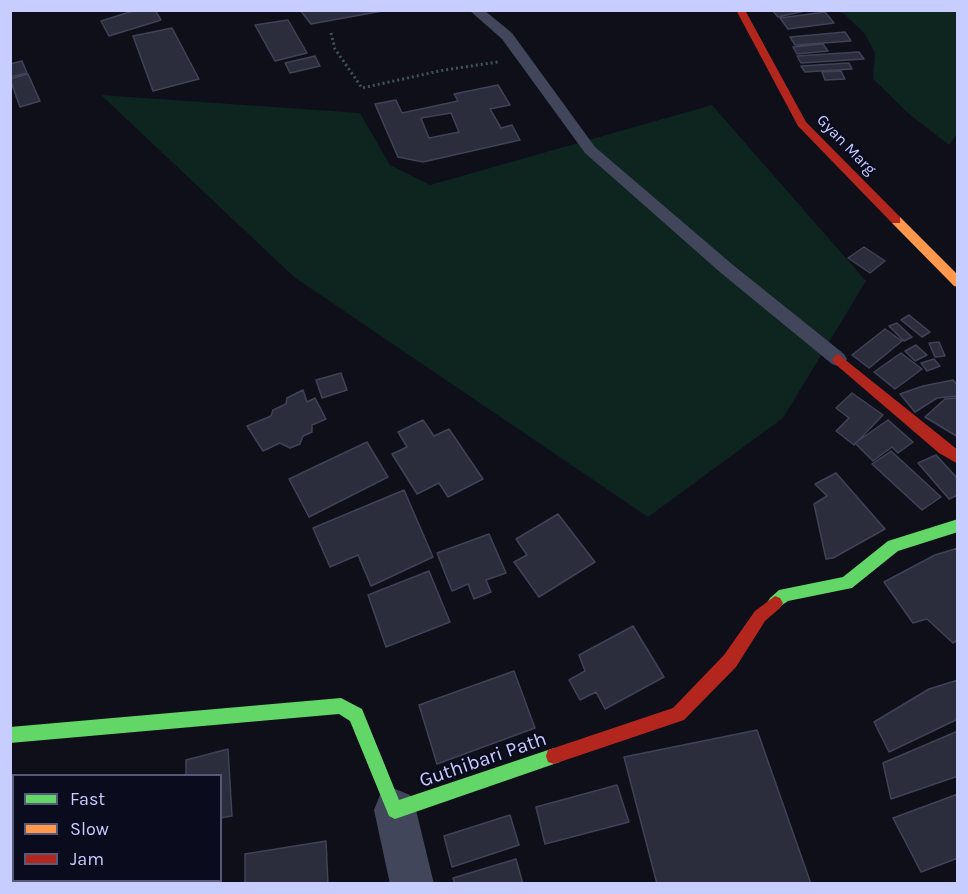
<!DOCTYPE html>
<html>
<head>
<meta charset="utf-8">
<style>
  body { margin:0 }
  #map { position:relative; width:968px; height:894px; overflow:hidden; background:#0e0f19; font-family:Karla,sans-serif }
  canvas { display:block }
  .frame { position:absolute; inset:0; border:12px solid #c7cdff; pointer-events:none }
  .legend { position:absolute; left:12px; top:774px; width:210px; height:108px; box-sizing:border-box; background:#0a0b1d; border:2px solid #565977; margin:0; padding:8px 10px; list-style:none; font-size:18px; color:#c7cdff }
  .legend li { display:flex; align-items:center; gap:12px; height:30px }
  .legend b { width:30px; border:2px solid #565977 }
</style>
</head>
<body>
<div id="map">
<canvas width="968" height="894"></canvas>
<div class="frame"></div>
<ul class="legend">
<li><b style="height:8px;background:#63d668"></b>Fast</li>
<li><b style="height:8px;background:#ff974d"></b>Slow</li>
<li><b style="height:8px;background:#b3261e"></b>Jam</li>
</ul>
</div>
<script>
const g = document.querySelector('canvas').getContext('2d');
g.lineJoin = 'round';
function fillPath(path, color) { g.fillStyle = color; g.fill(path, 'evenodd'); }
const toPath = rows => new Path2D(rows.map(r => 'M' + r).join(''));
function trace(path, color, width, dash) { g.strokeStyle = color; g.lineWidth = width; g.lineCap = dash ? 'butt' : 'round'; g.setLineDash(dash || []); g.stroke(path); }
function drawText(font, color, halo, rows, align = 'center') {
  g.font = font + ' Karla,sans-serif'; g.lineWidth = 4.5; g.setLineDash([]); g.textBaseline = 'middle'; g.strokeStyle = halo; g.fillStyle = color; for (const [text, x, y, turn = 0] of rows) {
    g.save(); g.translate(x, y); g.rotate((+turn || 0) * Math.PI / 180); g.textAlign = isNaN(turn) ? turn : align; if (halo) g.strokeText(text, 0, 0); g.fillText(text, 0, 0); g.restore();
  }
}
const green = toPath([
  [838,11,957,11,957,134,949,145,909,114,873,79,875,53,865,34,844,14],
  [101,95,360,113,390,165,430,185,712,105,866,281,783,418,648,517,294,277]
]);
const building = toPath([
  [136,10,155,10,161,20,109,36,101,21,136,10],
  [300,10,388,10,311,24,300,10],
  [772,10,809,10,778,17,772,10],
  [825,12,834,23,788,29,780,18,825,12],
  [288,20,307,53,275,61,255,25,288,20],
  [172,28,199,79,153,91,133,36,172,28],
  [845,32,851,41,795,45,790,37,845,32],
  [823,44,828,51,797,54,793,47,823,44],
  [859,52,864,59,801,63,797,56,859,52],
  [315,56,320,66,290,73,285,63,315,56],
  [22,61,27,73,10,77,10,64,22,61],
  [849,63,852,69,805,72,801,66,849,63],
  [841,71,845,79,825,80,822,72,841,71],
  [28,74,40,101,20,107,10,79,28,74],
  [498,85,510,105,490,109,501,128,512,125,520,140,423,162,398,157,375,104,396,100,402,113,458,101,454,94,498,85],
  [451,113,459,132,429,138,421,118,451,113],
  [864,247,885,261,870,273,848,258,864,247],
  [909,315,930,332,922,337,901,320,909,315],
  [897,323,912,337,904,341,889,326,897,323],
  [885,329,902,341,869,368,852,355,885,329],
  [939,342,945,356,935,357,929,343,939,342],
  [916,345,927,355,915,361,905,351,916,345],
  [901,353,922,369,895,389,874,372,901,353],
  [934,359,940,366,927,371,921,363,934,359],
  [341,373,347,390,322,398,316,380,341,373],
  [953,380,958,386,958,396,937,398,915,412,900,394,923,386,953,380],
  [303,390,307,402,315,398,326,419,312,425,312,432,303,436,300,444,290,448,280,443,263,451,247,426,271,416,273,410,286,404,287,398,303,390],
  [852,393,883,415,854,445,836,431,849,418,836,408,852,393],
  [958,398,958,437,925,417,945,399,958,398],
  [423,420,434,436,449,429,483,479,448,497,439,483,417,494,392,454,407,447,398,432,423,420],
  [888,420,913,442,898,453,892,447,873,461,855,443,888,420],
  [367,442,388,477,309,517,289,479,367,442],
  [891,451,941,497,922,510,872,464,891,451],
  [936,455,958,479,958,495,949,499,918,463,936,455],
  [836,473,885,529,833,558,826,559,814,504,827,496,815,484,836,473],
  [404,490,433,557,371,586,358,555,330,567,313,528,404,490],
  [558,514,595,562,539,597,514,562,527,555,516,539,558,514],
  [489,534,506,573,486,580,491,592,474,599,468,584,452,591,437,553,489,534],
  [958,548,958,640,953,643,927,619,913,623,884,582,935,555,958,548],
  [429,571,450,622,386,647,368,595,429,571],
  [633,626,664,677,605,709,596,692,580,700,569,680,585,671,579,655,633,626],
  [514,671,535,728,437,764,419,705,514,671],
  [958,680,958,719,889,752,874,722,929,689,958,680],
  [757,730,811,884,657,884,624,757,757,730],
  [958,731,958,776,891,799,883,763,958,731],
  [228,749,232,816,220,818,220,776,186,776,186,760,228,749],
  [617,785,629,822,545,844,536,807,617,785],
  [958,794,958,858,921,872,893,818,958,794],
  [510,815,519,845,452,867,444,836,510,815],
  [326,841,328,884,245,884,245,854,326,841],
  [516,859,523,884,455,884,453,878,516,859],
  [185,880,212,880,212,884,184,884,185,880]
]);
const path = toPath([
  [331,33,335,49,362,88,444,70,498,62]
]);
const lane = toPath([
  [469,10,484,10,512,33,595,147,733,265,844,354,847,359,844,364,838,366,832,364,721,273,585,153,502,39,469,10]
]);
const street = toPath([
  [395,789,410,795,416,810,434,884,390,884,374,810,380,795,395,789]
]);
const fast = toPath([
  [958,519,958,532,898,551,852,588,788,601,775,610,770,608,767,603,770,598,779,590,843,577,888,541,958,519],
  [341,698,362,709,399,800,554,748,560,750,562,756,560,762,554,764,395,819,389,816,350,721,339,714,10,743,10,727,341,698]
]);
const slow = toPath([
  [896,216,900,217,958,275,958,287,954,286,892,223,892,217,896,216]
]);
const jam = toPath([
  [736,10,745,10,806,122,900,217,900,223,892,223,798,126,736,10],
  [838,354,958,450,958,464,939,453,834,363,832,359,838,354],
  [775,596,780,598,783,603,780,608,765,621,736,667,684,720,554,764,548,762,546,756,548,750,673,708,724,655,755,611,775,596]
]);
const farStreetnames = [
  ["Gyan Marg",846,145,46]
];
const streetNames = [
  ["Guthibari Path",483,760,-19]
];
fillPath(green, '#0d241f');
fillPath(building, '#2b2c3c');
trace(building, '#404258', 1.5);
trace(path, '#40545b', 3, [2, 3]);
fillPath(lane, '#42465a');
fillPath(street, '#42465a');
fillPath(fast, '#63d668');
fillPath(slow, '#ff974d');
fillPath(jam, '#b3261e');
drawText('16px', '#c7cdff', '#0a0b1d', farStreetnames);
drawText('20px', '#c7cdff', '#0a0b1d', streetNames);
</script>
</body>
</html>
